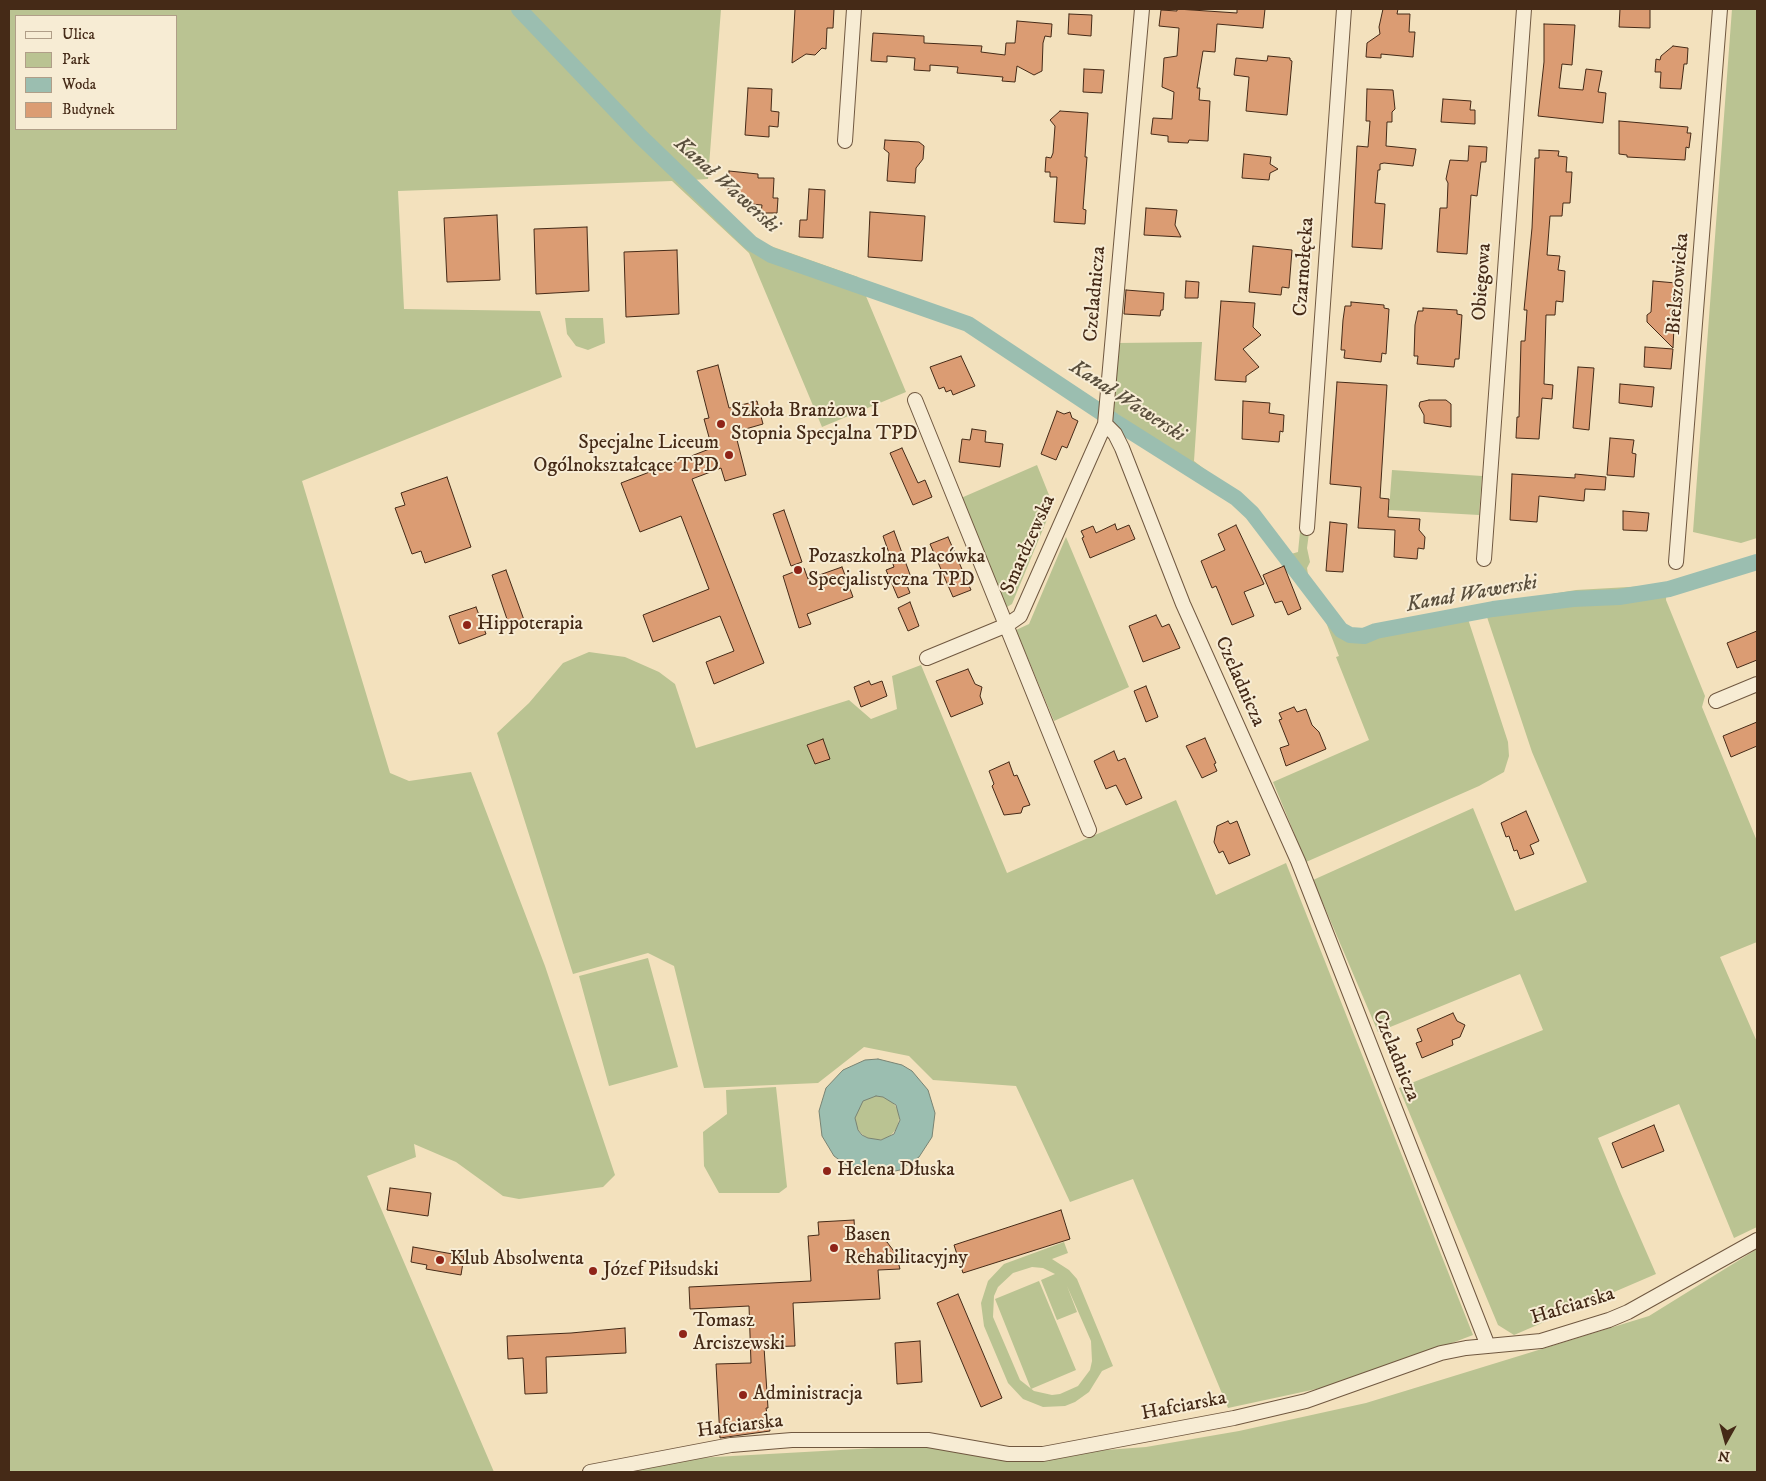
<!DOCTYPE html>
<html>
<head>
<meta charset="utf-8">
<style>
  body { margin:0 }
  #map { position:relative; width:1766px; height:1481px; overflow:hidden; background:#f3e1bd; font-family:"IM FELL DW Pica",serif }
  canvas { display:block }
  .frame { position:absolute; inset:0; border:10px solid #452a17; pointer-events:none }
  .legend { position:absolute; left:15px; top:15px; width:162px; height:115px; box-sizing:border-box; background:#f7ecd4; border:1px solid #b09e88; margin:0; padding:6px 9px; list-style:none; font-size:15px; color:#452a17 }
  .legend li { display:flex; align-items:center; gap:10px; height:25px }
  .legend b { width:25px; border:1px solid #b09e88 }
  .north { position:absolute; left:1701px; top:1416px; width:50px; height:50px; -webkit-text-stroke:4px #f7ecd4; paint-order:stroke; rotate:187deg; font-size:14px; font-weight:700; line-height:20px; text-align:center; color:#452a17 }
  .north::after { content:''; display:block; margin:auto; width:18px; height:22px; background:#452a17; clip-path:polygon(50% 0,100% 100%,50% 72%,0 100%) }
</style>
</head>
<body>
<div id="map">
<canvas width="1766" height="1481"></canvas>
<div class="frame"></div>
<ul class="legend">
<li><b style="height:6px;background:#f7ecd4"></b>Ulica</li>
<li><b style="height:14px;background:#bac392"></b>Park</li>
<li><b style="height:14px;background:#9bbeb0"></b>Woda</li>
<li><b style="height:14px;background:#db9c73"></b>Budynek</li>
</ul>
<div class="north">N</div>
</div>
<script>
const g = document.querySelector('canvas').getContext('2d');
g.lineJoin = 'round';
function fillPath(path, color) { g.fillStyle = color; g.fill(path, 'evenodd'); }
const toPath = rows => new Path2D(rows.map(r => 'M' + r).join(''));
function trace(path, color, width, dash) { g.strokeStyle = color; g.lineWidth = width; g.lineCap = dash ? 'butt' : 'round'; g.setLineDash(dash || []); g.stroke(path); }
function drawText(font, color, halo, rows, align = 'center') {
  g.font = font + ' "IM FELL DW Pica",serif'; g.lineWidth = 4; g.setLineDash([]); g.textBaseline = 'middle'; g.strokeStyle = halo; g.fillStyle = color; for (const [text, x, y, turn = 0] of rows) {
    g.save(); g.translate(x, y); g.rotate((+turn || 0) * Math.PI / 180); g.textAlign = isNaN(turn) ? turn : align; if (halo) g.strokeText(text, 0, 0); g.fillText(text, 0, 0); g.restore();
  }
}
const green = toPath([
  [9,9,721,9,708,179,692,180,725,215,765,244,858,277,906,392,822,427,749,253,672,181,398,191,404,309,540,311,562,377,302,481,390,773,409,781,471,772,545,966,615,1175,603,1187,519,1199,503,1196,456,1162,414,1144,416,1157,367,1176,494,1472,9,1472],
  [16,16,176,16,176,129,16,129],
  [1732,9,1757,9,1757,538,1741,543,1693,532],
  [870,282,975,321,1099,402,1094,414,961,328,877,298],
  [565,318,603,318,605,343,588,350,576,346,567,334],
  [1202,342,1194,461,1257,510,1291,554,1298,552,1300,532,1309,533,1307,548,1310,562,1307,568,1309,581,1349,628,1357,631,1373,629,1472,607,1474,618,1468,619,1508,742,1509,756,1504,772,1479,786,1306,862,1273,782,1369,740,1336,657,1339,656,1322,612,1240,510,1232,502,1128,435,1122,417,1112,411,1117,343],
  [1037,465,1053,505,1012,604,1007,607,961,498],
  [1392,470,1482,476,1479,515,1389,510],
  [1066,537,1129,687,1054,721,1016,630,1029,624],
  [1667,582,1666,600,1705,696,1702,707,1757,841,1757,942,1720,957,1757,1042,1757,1227,1734,1238,1679,1104,1598,1138,1621,1194,1656,1274,1514,1335,1498,1325,1399,1088,1543,1030,1520,974,1378,1032,1313,880,1473,808,1515,911,1587,882,1532,752,1483,605,1576,590,1646,586],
  [589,652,625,657,659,672,675,684,696,748,849,700,871,719,897,709,892,676,921,665,1007,873,1176,800,1216,895,1286,863,1473,1335,1410,1359,1321,1388,1228,1408,1133,1179,1070,1202,1016,1086,933,1080,909,1056,864,1047,818,1083,704,1088,674,966,648,953,573,974,497,733,529,703,563,663],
  [648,958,678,1067,609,1086,579,976],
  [776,1087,787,1187,779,1193,719,1193,704,1166,703,1132,727,1114,726,1090],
  '855 1118a22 22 0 1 1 44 0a22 22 0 1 1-44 0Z',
  [1064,1242,1068,1253,1052,1259,1069,1270,1077,1279,1113,1366,1102,1371,1089,1392,1075,1402,1065,1406,1043,1407,1023,1399,1008,1383,984,1326,981,1303,988,1281,1004,1264],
  [1032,1267,1043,1268,1055,1274,1041,1280,1057,1320,1077,1312,1067,1286,1091,1341,1092,1361,1090,1370,1078,1386,1060,1394,1052,1395,1034,1391,1020,1380,993,1317,994,1296,998,1287,1013,1273],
  [1757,1249,1757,1472,626,1472,697,1458,930,1445,1039,1455,1146,1447,1239,1431,1366,1403,1649,1316],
  [1039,1281,1076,1370,1031,1389,995,1299]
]);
const water = toPath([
  [878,1059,902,1065,912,1071,928,1090,935,1113,932,1137,919,1157,900,1170,876,1175,853,1170,834,1156,822,1136,819,1111,826,1088,843,1070,865,1060,878,1059],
  [876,1096,883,1097,896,1105,900,1120,894,1134,881,1140,868,1138,862,1135,858,1130,855,1118,863,1101,876,1096]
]);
const canal = toPath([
  [519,9,640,136,751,243,771,255,968,324,1114,421,1236,498,1252,513,1341,630,1350,635,1364,636,1376,631,1493,609,1573,599,1619,597,1669,589,1757,562]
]);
const building = toPath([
  [795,9,834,9,833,28,827,28,826,49,822,48,815,55,806,54,792,63,795,9],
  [1177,9,1237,13,1237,9,1265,9,1263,28,1217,24,1215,52,1203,51,1197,88,1200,88,1199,100,1210,101,1208,141,1189,140,1188,143,1168,142,1168,136,1151,134,1153,118,1172,119,1174,92,1162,87,1163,73,1164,58,1177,56,1179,28,1159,26,1161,10,1177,11,1177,9],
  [1383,9,1398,9,1397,14,1410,14,1409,32,1415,32,1413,57,1381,54,1381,58,1366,57,1367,43,1380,34,1379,27,1383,9],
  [1620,9,1650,9,1650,28,1619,27,1620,9],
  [1069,14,1092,15,1091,36,1068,34,1069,14],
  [1017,21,1052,24,1051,37,1045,36,1043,43,1042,71,1034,75,1017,66,1015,82,1002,81,1003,77,957,73,958,67,930,65,930,71,914,70,915,58,887,56,887,62,871,61,873,33,924,36,924,43,982,46,981,52,1005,55,1006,43,1015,43,1017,21],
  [1544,24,1575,25,1572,65,1562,64,1559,88,1583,90,1586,69,1602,71,1598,92,1606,93,1603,123,1538,116,1544,62,1544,24],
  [1673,46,1688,48,1687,64,1684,64,1681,89,1660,88,1661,72,1655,72,1656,59,1660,60,1661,56,1673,46],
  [1268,56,1290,58,1290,60,1292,61,1287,115,1246,111,1249,77,1234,75,1236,58,1267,61,1268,56],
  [1084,69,1104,70,1102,93,1083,92,1084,69],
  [748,88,772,89,771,111,779,112,778,127,769,126,769,137,745,135,748,88],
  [1367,89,1393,90,1395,109,1392,112,1392,122,1387,122,1386,146,1416,149,1413,166,1384,163,1380,164,1380,170,1378,170,1375,203,1385,204,1382,249,1352,247,1357,146,1368,147,1370,121,1366,121,1367,89],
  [1443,99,1471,101,1470,110,1475,110,1475,124,1441,122,1443,99],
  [1060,111,1088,113,1085,157,1087,157,1083,209,1086,210,1085,224,1054,222,1057,177,1050,177,1050,172,1045,172,1046,157,1051,158,1053,153,1055,126,1050,120,1060,111],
  [1619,121,1688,127,1687,133,1691,133,1689,148,1686,147,1685,160,1627,157,1627,155,1619,154,1619,121],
  [885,140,919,142,924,146,923,159,916,168,915,183,887,181,889,153,884,149,885,140],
  [1469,146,1487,147,1486,162,1481,162,1477,196,1471,195,1467,254,1437,252,1440,208,1447,208,1448,183,1446,179,1450,160,1468,161,1469,146],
  [1539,150,1559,151,1558,156,1567,157,1566,172,1572,172,1570,203,1563,203,1562,216,1550,216,1547,255,1560,256,1558,270,1565,271,1563,302,1556,301,1555,315,1546,315,1544,384,1553,385,1552,399,1542,398,1539,439,1516,438,1517,417,1519,417,1521,341,1525,341,1527,310,1524,310,1532,228,1535,158,1539,158,1539,150],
  [1244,154,1271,157,1270,164,1278,169,1270,173,1269,180,1242,178,1244,154],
  [729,171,758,174,758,178,774,178,773,198,778,198,777,213,761,213,762,205,740,203,740,201,737,201,737,193,728,192,729,171],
  [809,189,825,190,823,238,799,237,800,220,807,220,809,189],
  [1146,208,1177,210,1175,225,1181,237,1144,235,1146,208],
  [870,212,925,216,922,261,868,257,870,212],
  [497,215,500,280,447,282,444,218,497,215],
  [587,227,589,291,536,294,534,229,587,227],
  [1253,246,1292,250,1289,288,1282,287,1281,295,1249,292,1253,246],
  [677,250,679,314,626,317,624,252,677,250],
  [1186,281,1199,282,1198,298,1185,298,1186,281],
  [1653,281,1676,283,1673,348,1647,322,1647,315,1651,312,1653,281],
  [1126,290,1164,293,1163,310,1161,310,1160,316,1124,314,1126,290],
  [1221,301,1255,303,1253,327,1261,335,1243,349,1259,367,1246,376,1246,382,1215,380,1221,301],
  [1351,302,1384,305,1384,308,1389,309,1386,354,1382,353,1381,362,1344,358,1345,350,1341,350,1343,320,1345,306,1351,306,1351,302],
  [1423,308,1457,310,1457,314,1462,315,1459,359,1455,359,1454,367,1417,364,1418,356,1414,356,1415,325,1418,311,1423,311,1423,308],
  [1645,347,1673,349,1671,369,1644,367,1645,347],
  [961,356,975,386,953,395,951,390,946,392,944,387,939,389,930,367,961,356],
  [718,365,729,408,757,401,763,424,735,432,746,475,725,481,721,468,692,479,764,663,714,684,706,662,734,651,720,616,653,642,643,615,709,589,681,516,640,532,621,483,712,448,704,419,709,418,697,371,718,365],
  [1578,367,1594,368,1589,430,1573,428,1578,367],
  [1337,382,1387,385,1380,498,1389,499,1388,517,1420,519,1419,530,1425,537,1424,549,1418,548,1417,559,1394,557,1395,530,1358,528,1361,487,1330,484,1337,382],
  [1620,384,1654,387,1652,407,1619,403,1620,384],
  [1429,400,1446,400,1451,404,1451,427,1424,423,1424,415,1419,406,1420,402,1429,400],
  [1243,401,1270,403,1269,413,1284,415,1283,432,1280,431,1279,442,1242,439,1243,401],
  [1057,411,1064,414,1070,412,1072,418,1078,421,1067,448,1062,446,1056,460,1041,454,1057,411],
  [972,429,986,431,985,442,1003,444,1000,467,959,462,962,439,970,440,972,429],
  [1610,438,1634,440,1632,453,1636,454,1634,477,1607,475,1610,438],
  [902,448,918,483,925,480,932,497,913,505,890,453,902,448],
  [1512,474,1575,478,1575,474,1606,477,1605,490,1585,489,1584,501,1539,496,1537,522,1510,520,1512,474],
  [447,477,471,547,425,563,421,551,412,554,395,508,405,505,401,493,447,477],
  [784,510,802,562,791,566,773,514,784,510],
  [1623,511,1649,513,1647,531,1623,530,1623,511],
  [1330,522,1347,524,1343,572,1326,571,1330,522],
  [1115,524,1117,530,1129,525,1135,539,1090,558,1082,538,1084,537,1081,531,1093,526,1096,533,1115,524],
  [1236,525,1264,584,1244,592,1254,616,1232,625,1216,586,1212,588,1201,561,1225,550,1218,534,1236,525],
  [894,531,912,580,906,583,910,593,898,598,886,570,894,567,883,536,894,531],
  [948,537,971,590,953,597,930,544,948,537],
  [1284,566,1301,609,1288,615,1282,601,1275,603,1263,575,1284,566],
  [842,567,853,597,807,614,811,624,799,628,783,576,804,568,808,579,842,567],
  [506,570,524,620,509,625,492,575,506,570],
  [910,602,919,626,908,631,898,608,910,602],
  [476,607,486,634,459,644,449,616,476,607],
  [1156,615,1162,627,1169,624,1180,648,1143,662,1129,626,1156,615],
  [1757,631,1757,660,1737,668,1727,643,1757,631],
  [968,669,975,684,982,687,980,696,983,704,951,717,936,681,968,669],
  [869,681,871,685,882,681,887,696,861,707,854,687,869,681],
  [1146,686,1158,717,1146,722,1134,691,1146,686],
  [1294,707,1297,712,1306,709,1312,725,1319,732,1326,749,1286,766,1280,748,1289,745,1279,720,1282,719,1279,713,1294,707],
  [1757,722,1757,746,1731,757,1723,736,1757,722],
  [1205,738,1216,763,1214,764,1217,771,1202,778,1186,746,1205,738],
  [823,739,830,759,815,764,807,745,823,739],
  [1114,751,1118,761,1125,758,1142,798,1126,805,1116,785,1106,789,1094,761,1114,751],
  [1009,762,1014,776,1017,775,1030,805,1023,807,1021,813,1004,815,992,786,994,784,989,771,1009,762],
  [1526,811,1539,841,1530,845,1534,854,1520,859,1517,850,1514,851,1509,836,1506,837,1501,823,1526,811],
  [1228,821,1230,824,1237,821,1250,855,1229,864,1223,851,1219,853,1214,842,1217,826,1228,821],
  [1453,1013,1457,1021,1465,1025,1460,1037,1452,1040,1453,1045,1422,1058,1416,1043,1422,1041,1417,1029,1453,1013],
  [1654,1125,1664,1151,1622,1168,1612,1143,1654,1125],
  [390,1188,431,1193,428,1216,387,1210,390,1188],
  [1061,1210,1070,1239,963,1273,954,1245,1061,1210],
  [854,1220,855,1233,874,1235,887,1242,896,1254,900,1269,878,1270,880,1299,793,1303,795,1346,764,1347,768,1408,766,1408,770,1431,720,1438,716,1364,751,1363,749,1306,690,1309,689,1287,811,1281,808,1236,819,1235,818,1222,854,1220],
  [413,1247,464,1256,461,1275,426,1269,427,1265,411,1262,413,1247],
  [958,1294,1002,1398,981,1407,937,1303,958,1294],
  [625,1328,626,1353,546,1357,547,1393,525,1394,523,1358,508,1359,507,1336,571,1333,625,1328],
  [920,1341,922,1382,897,1384,895,1343,920,1341]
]);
const minor = toPath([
  [1142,9,1105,424,1115,434,1122,448,1183,604,1298,861,1488,1346],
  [845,141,854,9],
  [915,400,1089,830],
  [1307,528,1344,9],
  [1484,559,1524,9],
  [1676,562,1720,9],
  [927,658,1007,625,1020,616,1105,424],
  [1716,701,1757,684],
  [590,1472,731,1445,792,1440,928,1440,1008,1454,1043,1454,1234,1418,1306,1401,1441,1353,1466,1348,1541,1341,1609,1320,1628,1312,1757,1240]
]);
const markers = [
  [721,424,5,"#8f2418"],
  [729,455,5,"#8f2418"],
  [798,570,5,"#8f2418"],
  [467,625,5,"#8f2418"],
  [827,1171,5,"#8f2418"],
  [834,1248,5,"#8f2418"],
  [440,1260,5,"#8f2418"],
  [593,1271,5,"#8f2418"],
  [683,1334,5,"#8f2418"],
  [743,1395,5,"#8f2418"]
];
const streetNames = [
  ["Czarnołęcka",1305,267,-86],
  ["Obiegowa",1483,282,-86],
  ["Bielszowicka",1679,284,-85],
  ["Czeladnicza",1096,294,-85],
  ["Smardzewska",1029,545,-66],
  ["Czeladnicza",1239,682,66],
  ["Czeladnicza",1395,1056,68],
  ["Hafciarska",1573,1307,-17],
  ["Hafciarska",1184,1407,-11],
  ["Hafciarska",740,1427,-7]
];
const poiNames = [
  ["Szkoła Branżowa I",731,412],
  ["Stopnia Specjalna TPD",731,435],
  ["Specjalne Liceum",719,444,"right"],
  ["Ogólnokształcące TPD",719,467,"right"],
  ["Pozaszkolna Placówka",808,558],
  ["Specjalistyczna TPD",808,581],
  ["Hippoterapia",477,625],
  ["Helena Dłuska",837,1171],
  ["Basen",844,1236],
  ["Rehabilitacyjny",844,1259],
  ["Klub Absolwenta",450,1260],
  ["Józef Piłsudski",603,1271],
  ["Tomasz",693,1322],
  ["Arciszewski",693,1345],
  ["Administracja",753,1395]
];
const waterNames = [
  ["Kanał Wawerski",726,186,42],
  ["Kanał Wawerski",1127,402,33],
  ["Kanał Wawerski",1472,595,-10]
];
fillPath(green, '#bac392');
fillPath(water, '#9bbeb0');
trace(water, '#798373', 1);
trace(canal, '#9bbeb0', 16);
fillPath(building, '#db9c73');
trace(building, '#452a17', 1);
trace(minor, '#705840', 16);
trace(minor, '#f7ecd4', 14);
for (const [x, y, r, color] of markers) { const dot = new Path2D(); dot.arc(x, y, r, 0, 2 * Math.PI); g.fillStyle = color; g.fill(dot); trace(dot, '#f7ecd4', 2); }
drawText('20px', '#452a17', '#f7ecd4', streetNames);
drawText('20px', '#452a17', '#f7ecd4', poiNames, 'left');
drawText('italic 21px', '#5a4f3d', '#f7ecd4', waterNames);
</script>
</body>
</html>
